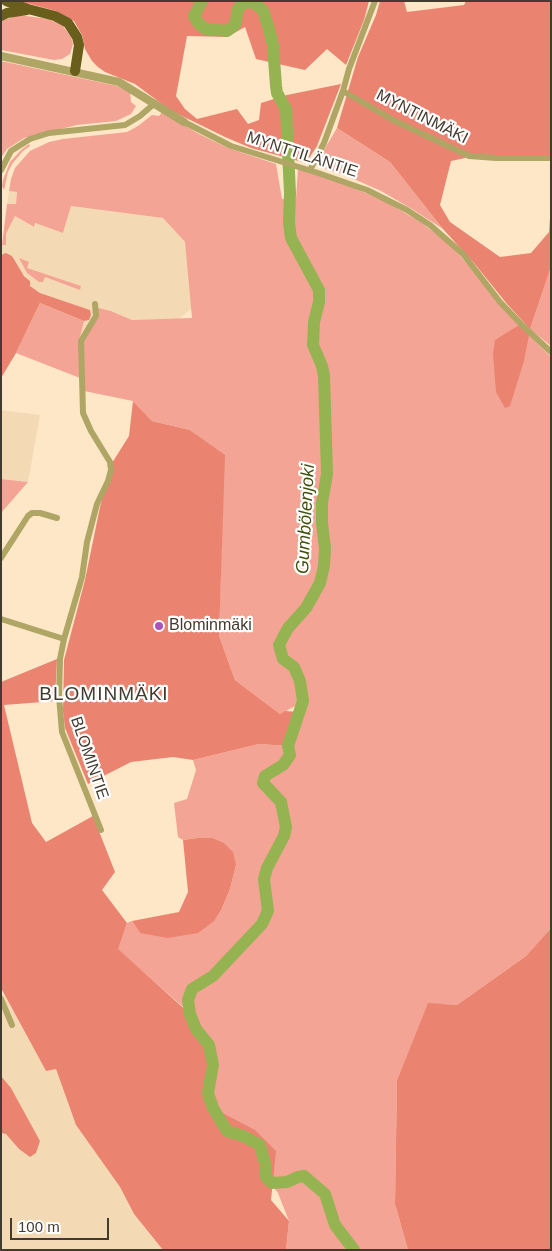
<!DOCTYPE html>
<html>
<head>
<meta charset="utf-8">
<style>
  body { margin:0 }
  #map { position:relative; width:552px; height:1251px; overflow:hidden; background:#fde7c7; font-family:Arial,sans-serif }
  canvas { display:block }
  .frame { position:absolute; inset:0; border:2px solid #443b2f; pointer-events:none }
  .scale { position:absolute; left:10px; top:1218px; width:99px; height:22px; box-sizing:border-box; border:2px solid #443b2f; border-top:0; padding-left:6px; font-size:15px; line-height:18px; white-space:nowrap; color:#443b2f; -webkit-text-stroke:4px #fff; paint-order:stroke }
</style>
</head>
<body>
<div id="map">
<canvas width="552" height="1251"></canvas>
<div class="frame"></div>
<div class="scale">100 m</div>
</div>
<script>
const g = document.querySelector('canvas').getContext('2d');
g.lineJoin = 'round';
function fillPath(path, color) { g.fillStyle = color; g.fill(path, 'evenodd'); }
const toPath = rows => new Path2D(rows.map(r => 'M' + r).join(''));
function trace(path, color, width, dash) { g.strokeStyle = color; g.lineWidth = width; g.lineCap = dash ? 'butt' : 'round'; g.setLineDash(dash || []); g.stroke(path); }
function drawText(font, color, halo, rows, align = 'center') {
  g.font = font + ' Arial,sans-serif'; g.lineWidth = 4.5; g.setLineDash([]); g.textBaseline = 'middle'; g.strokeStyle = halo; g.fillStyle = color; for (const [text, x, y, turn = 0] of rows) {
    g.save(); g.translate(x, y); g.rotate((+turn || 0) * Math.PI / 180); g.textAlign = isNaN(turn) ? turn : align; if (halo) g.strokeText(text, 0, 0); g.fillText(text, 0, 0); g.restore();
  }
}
const built = toPath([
  [9,191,17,192,16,205,7,204],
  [71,206,163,218,185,242,192,308,179,319,132,320,111,311,79,341,84,321,89,320,90,310,40,293,29,285,30,281,4,254,1,255,2,245,6,245,6,234,15,216,33,227,35,223,63,233],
  [1,410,40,415,28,482,1,479],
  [4,994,46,1071,56,1069,76,1125,120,1187,134,1214,163,1250,1,1250,1,995]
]);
const green = toPath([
  [18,15,49,19,63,26,71,37,73,44,70,54,62,59,54,60,1,50,1,21],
  [1,61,117,86,130,92,131,102,136,106,131,114,116,121,77,125,24,138,7,149,1,158],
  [162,112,199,134,228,148,276,164,282,199,296,199,298,169,352,187,386,202,419,221,451,245,519,325,551,357,551,928,526,956,457,1005,428,1004,397,1080,395,1204,408,1250,286,1250,289,1221,278,1193,213,1108,208,1093,213,1065,209,1045,196,1029,190,1013,117,949,127,923,132,921,140,933,222,908,230,889,236,865,197,838,183,840,178,837,174,803,187,799,196,770,193,760,259,744,288,746,303,702,280,714,235,680,219,636,224,455,190,430,152,421,133,401,84,391,84,340,98,308,111,311,132,320,192,318,185,242,163,218,71,206,63,233,35,223,34,227,15,216,6,234,6,245,2,245,7,204,16,204,17,192,9,191,11,179,15,168,30,151,49,142,63,139,127,132,138,126,152,115,159,116],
  [337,128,390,162,443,229,412,209,381,191,345,175,323,168,318,160],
  [29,144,30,146,23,151,12,164,8,172,4,190,2,186,3,180,10,162,21,150],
  [19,258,29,262,27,268,81,286,80,290,45,277,43,282,39,282,27,273],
  [551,267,551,346,530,329],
  [40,303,84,321,79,341,80,378,16,353],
  [1,479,28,482,1,513]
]);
const forest = toPath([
  [19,1,369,1,364,20,346,65,327,49,305,70,256,59,245,27,227,37,187,36,176,96,185,109,197,119,237,109,248,124,259,120,261,103,287,95,341,84,317,146,306,163,251,148,225,137,170,110,135,84,105,72,98,67,92,61,85,49,82,35,74,21,56,11],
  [380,1,404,1,407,12,464,5,466,1,551,1,551,155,479,155,451,161,440,205,450,222,500,257,531,253,549,232,551,203,551,267,530,329,507,304,474,263,443,229,390,162,337,128,358,57,376,15],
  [6,253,12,256,24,276,30,281,30,286,40,293,90,310,91,315,89,320,84,321,40,303,16,353,1,378,1,255],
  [519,325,529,335,524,361,510,406,505,408,496,392,493,354,495,340],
  [133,401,152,421,190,430,225,455,219,636,235,680,280,714,285,711,300,712,288,746,259,744,193,760,173,757,131,762,88,784,65,728,63,711,64,660,85,580,100,507,112,463,129,436],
  [57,659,55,701,4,705,32,823,46,842,93,816,115,872,102,890,127,923,118,949,190,1014,196,1029,209,1045,213,1065,208,1093,213,1108,255,1130,276,1151,271,1200,289,1221,286,1250,163,1250,134,1214,120,1187,76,1125,56,1069,46,1071,1,988,1,682],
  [197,838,212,838,224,843,233,852,236,865,230,889,222,908,214,921,198,933,168,938,140,933,132,921,179,912,188,892,183,840],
  [551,928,551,1250,408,1250,395,1204,397,1080,428,1003,457,1005,526,956],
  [1,1076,11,1088,40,1141,36,1153,30,1157,19,1149,6,1134,1,1133]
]);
const river = toPath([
  [202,1,194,16,199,24,206,29,227,31,235,25,238,9,244,3,252,2,263,10,269,29,273,45,276,86,277,93,286,109,290,193,289,223,291,238,319,290,319,302,314,322,313,345,322,366,324,376,327,474,322,503,322,523,325,548,324,566,320,583,306,608,288,628,279,645,283,659,294,667,300,681,303,701,288,746,290,755,283,765,265,776,263,783,281,802,286,827,284,836,267,868,264,879,268,911,262,924,213,976,192,989,188,1000,190,1014,196,1029,209,1045,213,1065,208,1093,213,1108,227,1131,243,1136,260,1145,266,1167,266,1177,272,1183,287,1182,298,1177,304,1176,325,1194,335,1225,354,1250]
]);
const minor = toPath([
  [343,91,393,120,469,156,496,158,551,158],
  [184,122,231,146,318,173,367,190,407,210,430,225,463,254,500,302,523,326,551,352],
  [1,170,11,151,30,139,49,133,125,125,140,116,155,103],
  [310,170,324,143,343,91,349,69,375,1],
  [1,558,28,516,32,513,40,513,57,518],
  [1,619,64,639,60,659,59,696,62,732,101,830],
  [64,639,82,577,87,542,97,504,108,481,111,470,110,462,91,431,83,413,81,341,96,316,95,304],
  [1,999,12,1025]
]);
const tertiary = toPath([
  [1,56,119,82,184,122]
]);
const trunk = toPath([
  [6,1,28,9,55,16,68,23,77,37,79,45,75,71],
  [1,16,7,13,27,10]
]);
const markers = [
  [159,626,5,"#af51ba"]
];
const streetNames = [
  ["MYNTINMÄKI",422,117,27],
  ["MYNTTILÄNTIE",302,155,18],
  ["BLOMINTIE",89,758,71]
];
const poiNames = [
  ["Blominmäki",169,626]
];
const waterNames = [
  ["Gumbölenjoki",306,519,-87]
];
const quarterNames = [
  ["BLOMINMÄKI",104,695]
];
fillPath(built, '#f4dab4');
fillPath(green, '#f4a494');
fillPath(forest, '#ea8471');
trace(river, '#96b352', 12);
trace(minor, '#afa565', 6);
trace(tertiary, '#afa565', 8);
trace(trunk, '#695e1c', 10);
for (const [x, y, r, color] of markers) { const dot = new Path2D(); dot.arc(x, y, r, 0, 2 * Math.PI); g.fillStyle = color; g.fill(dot); trace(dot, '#fff', 2); }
drawText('16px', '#443b2f', '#fff', streetNames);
drawText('16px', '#443b2f', '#fff', poiNames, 'left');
drawText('italic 18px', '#3f5108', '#fff', waterNames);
g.letterSpacing = '1px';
drawText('19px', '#443b2f', '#fff', quarterNames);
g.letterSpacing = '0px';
</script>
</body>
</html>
